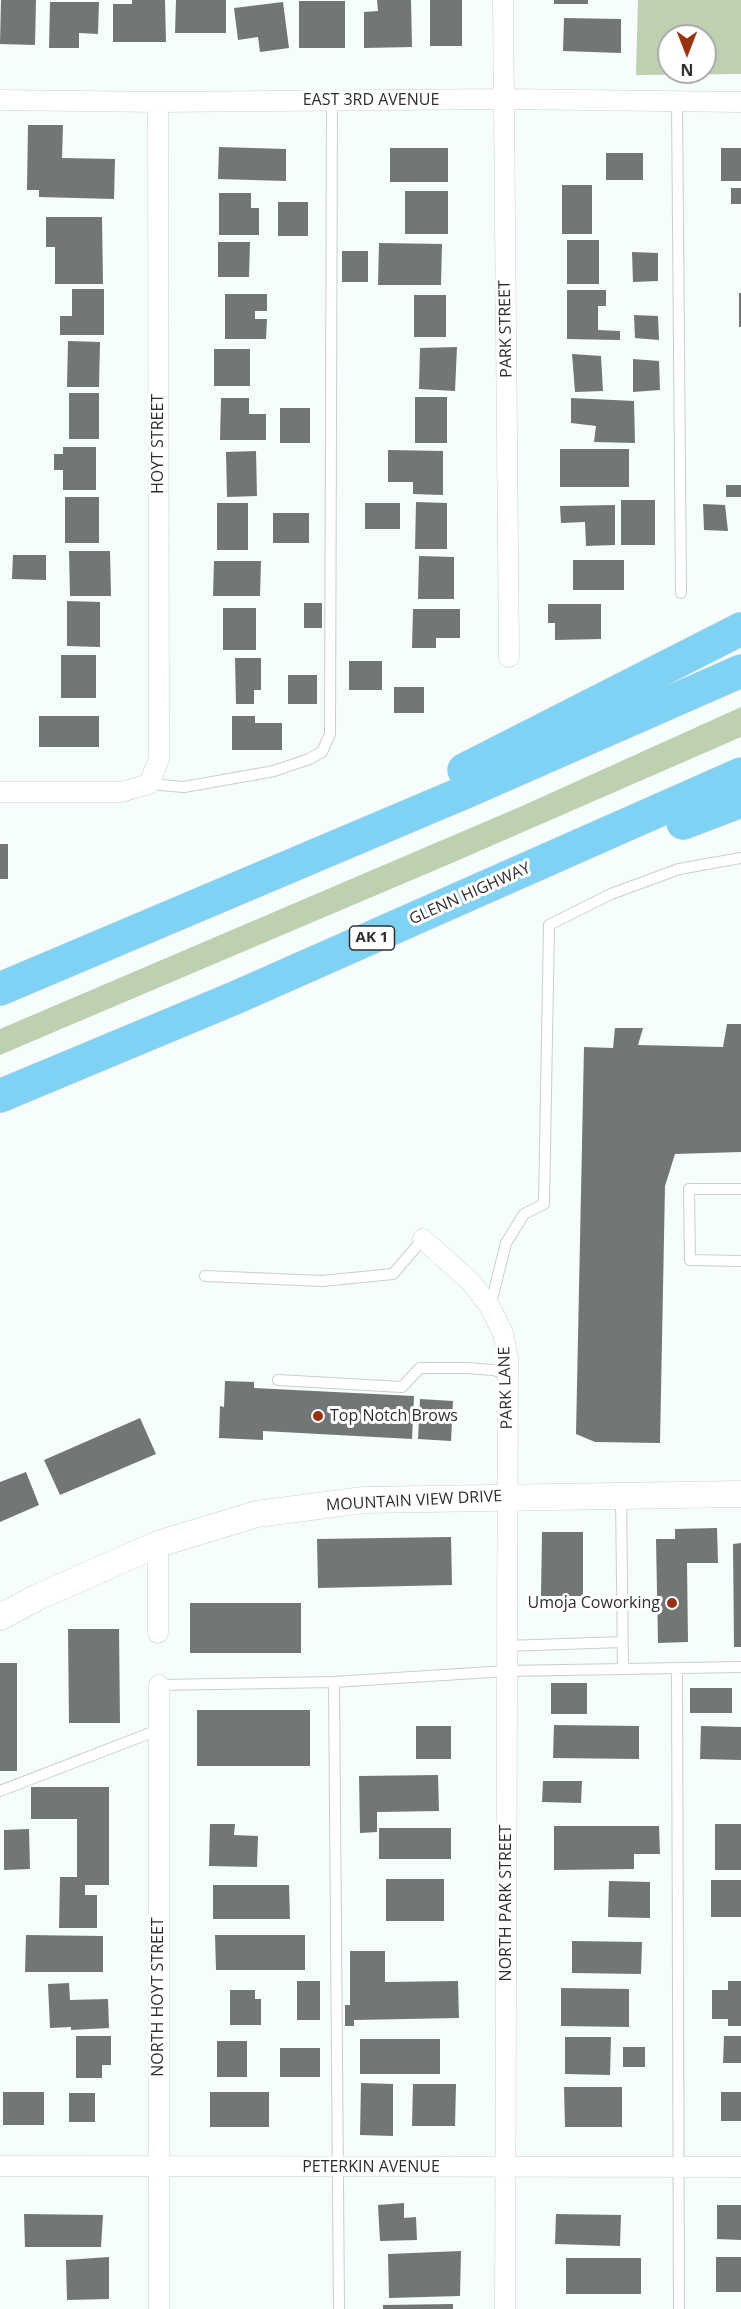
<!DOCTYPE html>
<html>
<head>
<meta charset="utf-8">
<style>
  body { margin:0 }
  #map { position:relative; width:741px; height:2309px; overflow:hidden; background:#f6fdfd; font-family:"Open Sans",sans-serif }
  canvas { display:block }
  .north { position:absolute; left:657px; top:24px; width:60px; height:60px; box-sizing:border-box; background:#fff; border:2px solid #abacac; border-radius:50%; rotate:180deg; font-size:16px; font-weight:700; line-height:24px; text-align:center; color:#2d2f2f }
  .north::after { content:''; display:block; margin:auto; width:21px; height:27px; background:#99320f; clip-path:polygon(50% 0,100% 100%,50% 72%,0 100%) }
</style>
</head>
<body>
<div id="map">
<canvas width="741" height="2309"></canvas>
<div class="north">N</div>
</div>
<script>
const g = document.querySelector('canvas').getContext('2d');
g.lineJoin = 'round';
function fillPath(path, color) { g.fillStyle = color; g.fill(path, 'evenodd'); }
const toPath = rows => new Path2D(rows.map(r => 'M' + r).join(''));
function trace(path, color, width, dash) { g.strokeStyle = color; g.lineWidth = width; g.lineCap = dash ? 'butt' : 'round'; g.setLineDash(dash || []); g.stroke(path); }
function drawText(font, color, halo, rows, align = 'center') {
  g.font = font + ' "Open Sans",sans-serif'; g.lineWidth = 6; g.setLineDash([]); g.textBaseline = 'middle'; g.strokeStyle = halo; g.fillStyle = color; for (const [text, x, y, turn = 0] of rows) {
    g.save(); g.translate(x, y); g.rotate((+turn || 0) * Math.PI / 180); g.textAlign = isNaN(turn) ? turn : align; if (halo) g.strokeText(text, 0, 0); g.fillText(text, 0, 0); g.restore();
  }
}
const green = toPath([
  [638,0,741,0,741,74,636,75],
  [669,36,705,36,705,72,669,72],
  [741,707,741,737,452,863,0,1055,0,1029,522,806]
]);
const building = toPath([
  [1,0,36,0,35,45,0,44],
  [132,0,165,0,166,42,113,42,113,4,132,4],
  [176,0,226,0,226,33,175,33],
  [377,0,411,0,412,47,364,48,364,12,378,11],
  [430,0,462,0,462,46,430,46],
  [554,0,588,0,588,4,554,4],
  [299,1,345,1,345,48,299,48],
  [50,2,99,2,98,34,79,33,79,48,49,48],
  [283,2,289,48,260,52,258,37,238,40,234,8],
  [564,18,621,19,621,53,563,51],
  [28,125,63,125,62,158,115,159,114,199,39,197,39,190,27,190],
  [219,147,286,149,286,181,218,179],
  [390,148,448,148,448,182,390,182],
  [721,148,741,148,741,181,721,181],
  [606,153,643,153,643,180,606,180],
  [562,185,592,185,592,234,562,234],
  [731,188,741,188,741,204,731,204],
  [405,191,448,191,448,234,405,234],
  [219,193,251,193,251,208,259,208,259,235,219,235],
  [278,202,308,202,308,236,278,236],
  [46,217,102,217,103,284,55,284,55,247,46,247],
  [567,240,599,240,599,284,567,284],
  [218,242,250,242,249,277,218,277],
  [379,243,442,244,441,285,378,285],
  [342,251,368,251,368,282,342,282],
  [632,252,658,253,658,281,633,282],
  [72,289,104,289,104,335,60,335,60,316,72,316],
  [567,290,606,290,606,306,598,306,598,330,620,331,620,340,567,339],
  [739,293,741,293,741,327,739,327],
  [225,294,267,294,267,311,255,311,255,319,267,319,266,339,225,339],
  [414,295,446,295,446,337,414,337],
  [634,315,658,316,659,340,635,338],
  [68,341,100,342,99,387,67,387],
  [457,347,455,391,419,389,420,348],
  [214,349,250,349,250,386,214,386],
  [572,354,601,356,603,391,575,392],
  [633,359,659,361,660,390,633,392],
  [69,393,99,393,99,439,69,439],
  [415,397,447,397,447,443,415,443],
  [221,398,249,398,249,414,266,414,266,440,220,440],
  [571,398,634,401,635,443,594,442,596,426,571,423],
  [280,408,310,408,310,443,280,443],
  [63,447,96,447,96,490,63,490,63,470,54,470,54,454,63,454],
  [560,449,629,449,629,487,560,487],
  [388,450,443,451,443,495,413,494,413,482,388,482],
  [256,451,257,496,227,497,226,452],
  [726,485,741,485,741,497,726,497],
  [65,497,99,497,99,543,65,543],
  [621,500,655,500,655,545,621,545],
  [416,502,447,503,447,549,415,549],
  [217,503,248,503,248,550,217,550],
  [365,503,400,503,400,529,365,529],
  [703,504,725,505,728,531,704,530],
  [615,505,615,545,586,546,585,522,561,523,560,506],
  [273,513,309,513,309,543,273,543],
  [69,551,110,551,111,596,70,596],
  [13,555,46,555,46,580,12,579],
  [419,556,454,557,454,599,418,599],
  [573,560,624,560,624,590,573,590],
  [214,561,261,561,260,596,213,596],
  [67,601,100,602,100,647,67,646],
  [304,603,322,603,322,628,304,628],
  [548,604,601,604,601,639,555,640,555,623,548,623],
  [223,608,256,608,256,650,223,650],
  [413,609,460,609,460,638,436,638,436,648,412,648],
  [61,655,96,655,96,698,61,698],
  [235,658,261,658,261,690,254,690,254,704,236,704],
  [349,661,382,661,382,690,349,690],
  [288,675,317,675,317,704,288,704],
  [394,687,424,687,424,713,394,713],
  [39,716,99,716,99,747,39,747],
  [232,716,255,716,255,723,282,723,282,750,232,750],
  [0,844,8,844,8,879,0,879],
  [727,1024,741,1024,741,1152,675,1154,665,1186,660,1443,595,1442,576,1434,584,1047,613,1048,615,1028,643,1028,638,1045,723,1047],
  [225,1381,254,1382,254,1388,414,1396,412,1439,263,1431,263,1440,219,1438,220,1406,224,1407],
  [420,1399,453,1401,451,1441,418,1439],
  [140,1418,156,1454,60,1495,44,1460],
  [26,1472,39,1505,0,1522,0,1482],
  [717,1528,718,1563,687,1563,688,1642,658,1643,656,1539,675,1539,675,1529],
  [542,1532,583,1532,583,1596,541,1596],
  [451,1537,452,1585,318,1588,317,1539],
  [741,1543,741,1647,734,1647,733,1544],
  [190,1603,301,1603,301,1653,190,1653],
  [68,1629,119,1629,120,1723,69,1723],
  [0,1663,17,1663,17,1771,0,1771],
  [551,1683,587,1683,587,1714,551,1714],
  [690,1688,732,1688,732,1713,690,1713],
  [197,1710,310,1710,310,1766,197,1766],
  [554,1725,639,1726,639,1759,553,1758],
  [416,1726,451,1726,451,1759,416,1759],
  [701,1726,741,1727,741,1760,700,1759],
  [438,1775,439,1811,377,1812,377,1832,360,1833,359,1776],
  [543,1781,582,1781,581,1803,542,1802],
  [31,1787,109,1787,109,1885,85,1885,85,1895,97,1895,97,1928,59,1928,60,1877,77,1877,77,1819,31,1819],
  [210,1824,235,1824,234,1835,258,1836,257,1867,209,1866],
  [715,1824,741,1824,741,1870,715,1870],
  [554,1826,659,1826,660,1854,634,1854,634,1869,554,1870],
  [379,1828,451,1828,451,1859,379,1859],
  [29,1829,30,1869,4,1870,4,1830],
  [386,1879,444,1879,444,1921,386,1921],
  [711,1880,741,1880,741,1917,711,1917],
  [609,1881,650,1882,650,1918,608,1917],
  [213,1885,289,1885,290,1919,213,1919],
  [26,1935,103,1936,103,1972,25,1972],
  [215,1935,305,1935,305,1970,216,1970],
  [572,1941,642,1942,641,1974,572,1973],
  [350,1951,385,1951,385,1982,458,1981,459,2018,354,2020,354,2026,345,2026,345,2005,350,2005],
  [297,1981,320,1981,320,2020,297,2020],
  [728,1981,741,1981,741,2026,728,2026,728,2019,712,2019,712,1990,728,1990],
  [69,1983,70,2000,108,1999,109,2028,71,2030,71,2027,50,2028,48,1984],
  [561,1988,629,1989,629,2027,561,2026],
  [230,1990,255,1990,255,1999,261,1999,261,2025,230,2025],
  [76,2036,111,2036,111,2065,102,2065,102,2078,76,2078],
  [724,2036,741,2036,741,2063,723,2063],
  [565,2037,611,2037,610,2075,565,2074],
  [360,2039,440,2039,440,2074,360,2074],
  [217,2041,247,2041,247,2077,217,2077],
  [623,2047,645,2047,645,2067,623,2067],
  [280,2048,320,2048,320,2077,280,2077],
  [361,2083,393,2084,393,2136,360,2135],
  [413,2084,456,2084,455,2126,412,2126],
  [564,2087,622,2087,622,2127,565,2127],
  [3,2092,44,2092,44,2125,3,2125],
  [210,2092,269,2092,269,2127,210,2127],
  [721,2092,741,2092,741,2121,721,2121],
  [69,2093,95,2093,95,2122,69,2122],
  [404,2203,404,2218,416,2217,417,2240,380,2241,378,2205],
  [717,2205,741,2205,741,2240,717,2239],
  [24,2214,103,2215,101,2247,25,2247],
  [556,2214,621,2215,620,2246,555,2244],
  [461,2251,460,2296,389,2298,388,2254],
  [109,2257,109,2299,67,2300,66,2260],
  [716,2257,741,2257,741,2292,716,2292],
  [566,2258,641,2258,641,2294,566,2294],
  [453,2304,453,2309,383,2309,383,2305]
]);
const service = toPath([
  [677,102,681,593],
  [149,784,184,787,274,771,309,759,322,752,330,734,332,101],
  [741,1189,689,1189,690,1260,741,1261],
  [205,1276,322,1281,393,1274,423,1239],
  [490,1307,506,1243,524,1214,544,1204,549,925,611,894,679,869,741,858],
  [278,1380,402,1387,420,1368,467,1368,493,1370,507,1374],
  [621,1495,623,1669],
  [506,1646,622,1642],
  [677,1669,679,2309],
  [334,1682,339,2309],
  [159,1685,334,1682,506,1671,741,1667],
  [0,1791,158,1730]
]);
const minor = toPath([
  [503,0,509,657],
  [0,100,158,102,503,99,741,102],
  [0,792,121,792,149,784,159,759,158,102],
  [423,1239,471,1282,490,1307,503,1333,508,1359,505,2309],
  [158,1544,158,1633],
  [159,1685,159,2309],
  [0,2166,741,2167]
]);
const tertiary = toPath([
  [0,1617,38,1597,158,1544,257,1514,364,1500,741,1494]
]);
const motorway = toPath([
  [464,770,741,629],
  [683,823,741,801],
  [0,989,470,790,741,671],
  [0,1096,237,997,741,774]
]);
const markers = [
  [318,1416,6,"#99320f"],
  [672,1603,6,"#99320f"]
];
const shields = [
  [372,938,45]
];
const shieldNames = [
  ["AK 1",372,938]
];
const streetNames = [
  ["EAST 3RD AVENUE",371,100],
  ["PARK STREET",506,329,-91],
  ["HOYT STREET",158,444,-90],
  ["GLENN HIGHWAY",470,894,-24],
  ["PARK LANE",506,1388,-92],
  ["MOUNTAIN VIEW DRIVE",414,1501,-3],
  ["NORTH PARK STREET",506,1903,-90],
  ["NORTH HOYT STREET",158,1997,-90],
  ["PETERKIN AVENUE",371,2167]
];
const poiNames = [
  ["Top Notch Brows",330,1416],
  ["Umoja Coworking",660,1603,"right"]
];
fillPath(green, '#bdd0af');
fillPath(building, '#727775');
trace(service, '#c8cfce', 12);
trace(minor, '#c8cfce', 21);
trace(tertiary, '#c8cfce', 27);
trace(motorway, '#d9dada', 34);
trace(service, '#fff', 10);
trace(minor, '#fff', 20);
trace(tertiary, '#fff', 26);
trace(motorway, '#80d2f5', 33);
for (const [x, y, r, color] of markers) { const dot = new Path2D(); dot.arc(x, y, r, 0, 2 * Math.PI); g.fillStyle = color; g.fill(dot); trace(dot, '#fff', 2); }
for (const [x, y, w] of shields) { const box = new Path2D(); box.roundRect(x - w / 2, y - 12, w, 24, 4.5); g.fillStyle = '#fff'; g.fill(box); trace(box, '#2d2f2f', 1.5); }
drawText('bold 15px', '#2d2f2f', null, shieldNames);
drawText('16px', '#2d2f2f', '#fff', streetNames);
drawText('16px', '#2d2f2f', '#fff', poiNames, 'left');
</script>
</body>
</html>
